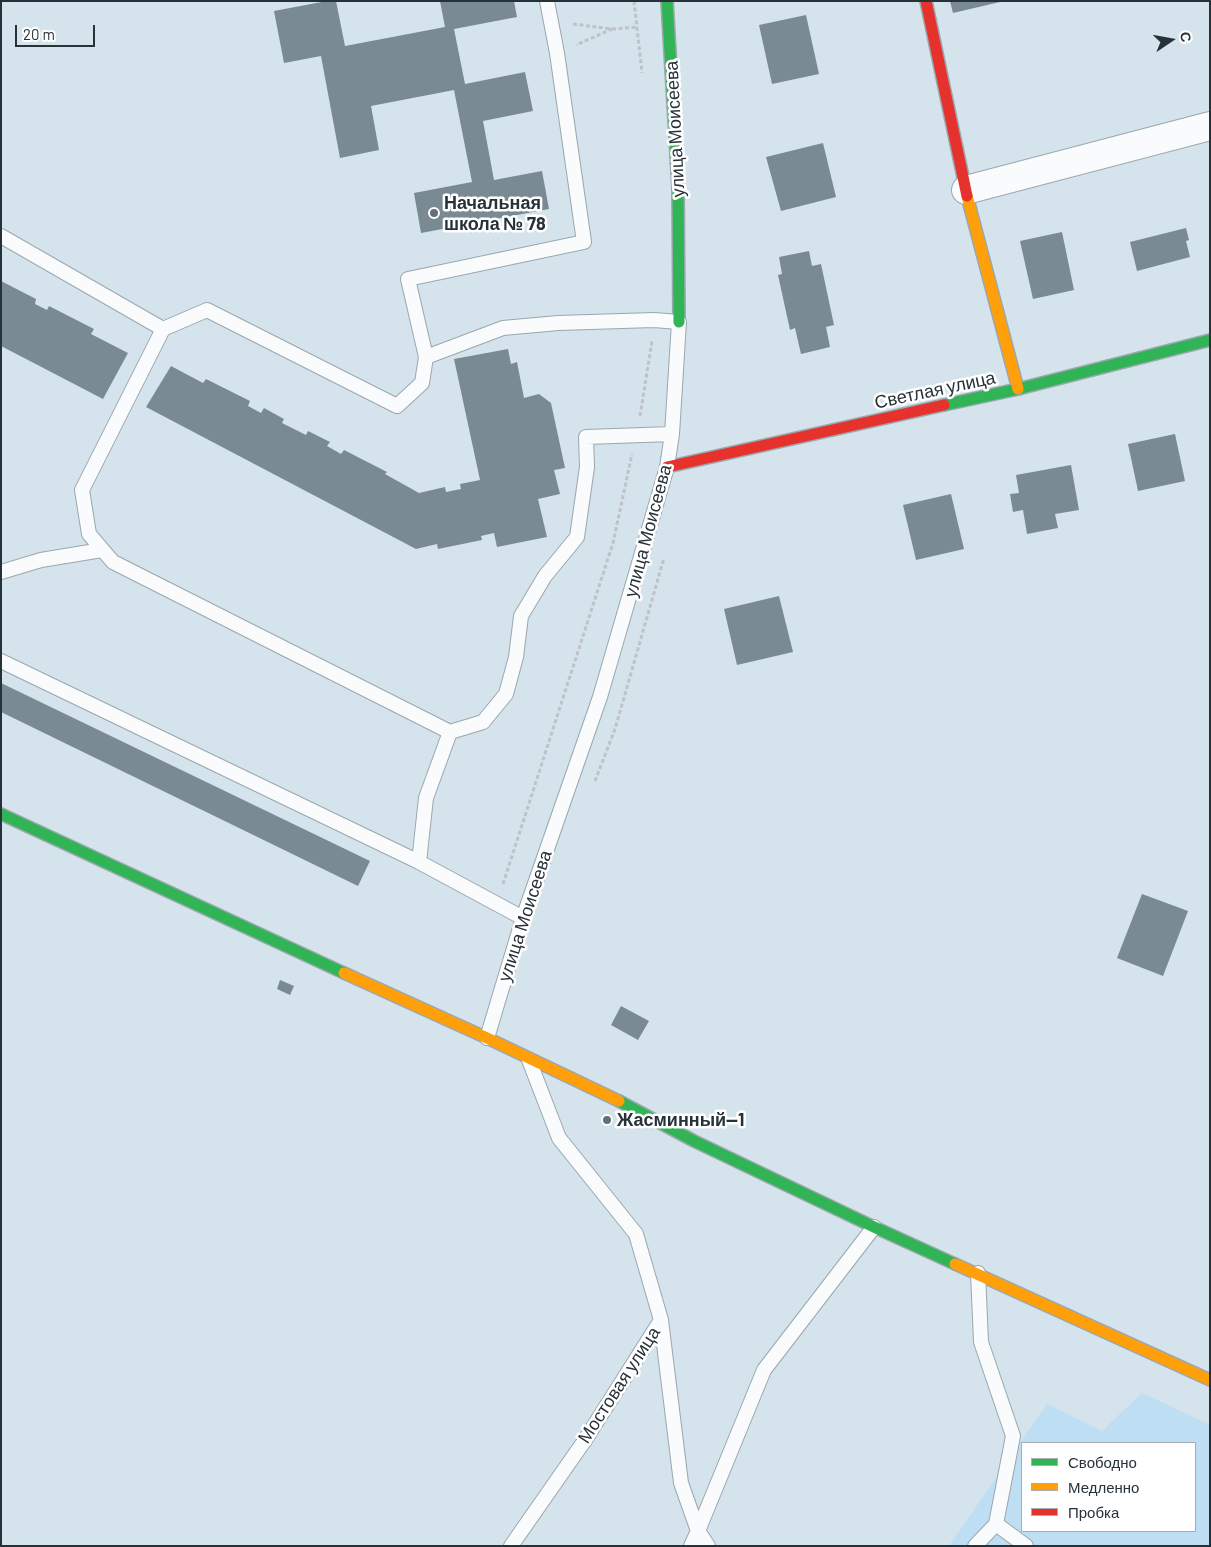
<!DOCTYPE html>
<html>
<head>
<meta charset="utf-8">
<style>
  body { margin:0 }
  #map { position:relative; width:1211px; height:1547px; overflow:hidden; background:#d4e3ec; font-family:Barlow,sans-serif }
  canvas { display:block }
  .frame { position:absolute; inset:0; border:2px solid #273138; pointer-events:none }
  .legend { position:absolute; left:1021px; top:1442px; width:175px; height:90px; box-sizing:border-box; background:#fff; border:1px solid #a9adaf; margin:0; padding:6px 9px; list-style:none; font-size:15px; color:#273138 }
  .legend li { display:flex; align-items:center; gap:10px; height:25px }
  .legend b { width:25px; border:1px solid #a9adaf }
  .north { position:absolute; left:1146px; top:15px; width:50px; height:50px; -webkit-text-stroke:4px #fff; paint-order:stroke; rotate:78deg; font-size:14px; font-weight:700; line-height:20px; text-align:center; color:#273138 }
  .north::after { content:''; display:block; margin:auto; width:18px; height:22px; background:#273138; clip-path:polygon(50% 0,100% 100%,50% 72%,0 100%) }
  .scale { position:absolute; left:15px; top:25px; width:80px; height:22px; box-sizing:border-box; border:2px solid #273138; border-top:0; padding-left:6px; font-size:15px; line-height:18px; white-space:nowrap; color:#273138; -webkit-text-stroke:4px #fff; paint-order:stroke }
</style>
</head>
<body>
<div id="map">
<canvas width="1211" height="1547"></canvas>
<div class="frame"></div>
<ul class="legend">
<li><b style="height:6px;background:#30b455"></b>Свободно</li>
<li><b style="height:6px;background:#ff9f0a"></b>Медленно</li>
<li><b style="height:6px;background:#e5322d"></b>Пробка</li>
</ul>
<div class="north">С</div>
<div class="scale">20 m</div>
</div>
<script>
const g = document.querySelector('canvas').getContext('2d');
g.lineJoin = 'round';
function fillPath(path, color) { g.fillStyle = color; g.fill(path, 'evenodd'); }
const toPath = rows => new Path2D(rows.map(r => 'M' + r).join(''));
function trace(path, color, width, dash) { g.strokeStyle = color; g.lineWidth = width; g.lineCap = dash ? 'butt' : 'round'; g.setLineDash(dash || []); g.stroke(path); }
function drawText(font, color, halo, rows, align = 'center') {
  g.font = font + ' Barlow,sans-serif'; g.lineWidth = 5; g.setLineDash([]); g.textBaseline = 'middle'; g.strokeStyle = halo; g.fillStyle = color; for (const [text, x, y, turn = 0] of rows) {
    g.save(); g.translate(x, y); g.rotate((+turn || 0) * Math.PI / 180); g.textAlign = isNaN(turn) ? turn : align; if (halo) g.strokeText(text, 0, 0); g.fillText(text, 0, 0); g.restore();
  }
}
const green = toPath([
  [1142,1393,1210,1425,1210,1546,949,1546,1047,1404,1102,1431],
  [1022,1443,1195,1443,1195,1531,1022,1531]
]);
const building = toPath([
  [327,1,336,1,345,46,445,27,440,1,514,1,517,17,454,29,465,84,525,72,533,111,483,121,494,180,542,171,549,209,421,233,414,193,472,182,454,90,371,106,379,150,340,158,321,56,284,63,274,11],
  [950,1,1000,1,1000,2,953,13],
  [806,15,819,74,772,84,759,25],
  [823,143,836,197,781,211,766,157],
  [1186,228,1189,240,1186,241,1190,257,1137,271,1130,242],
  [1062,232,1074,290,1033,299,1020,241],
  [809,251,812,266,821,264,834,325,826,327,830,347,801,354,795,328,790,330,778,275,782,274,779,257],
  [1,281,36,299,35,304,47,310,49,306,94,329,91,334,128,353,103,399,1,346],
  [508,349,511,364,517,362,524,398,539,394,551,403,565,468,554,470,560,494,538,499,547,537,497,547,494,533,481,536,482,540,438,549,437,544,416,549,146,407,171,366,203,383,206,379,250,401,248,406,261,413,264,408,284,419,282,423,306,435,308,431,330,442,327,446,341,454,344,450,387,472,385,474,419,493,445,487,446,492,461,489,460,484,480,480,454,359],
  [1175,434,1185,481,1138,491,1128,444],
  [1071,465,1079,510,1055,514,1058,528,1027,534,1023,510,1013,512,1010,494,1019,493,1016,475],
  [951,494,964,549,916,560,903,505],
  [779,596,793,652,737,665,724,609],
  [1,683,370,861,358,886,1,712],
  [1142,894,1188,911,1163,976,1117,958],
  [280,980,294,986,290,995,277,989],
  [621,1006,649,1021,638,1040,611,1025]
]);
const path = toPath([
  [634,1,642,73],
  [573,24,612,29,576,45],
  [612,29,638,27],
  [640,416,652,341],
  [595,781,615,729,664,558],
  [503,884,613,543,632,454]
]);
const lane = toPath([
  [1,236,163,329,207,310,397,406,422,383,426,357,503,328,558,323,654,320,679,322,672,434,667,467,600,697,523,918,487,1038],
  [163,329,82,490,89,534,113,562,450,732,426,798,419,862,523,918],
  [426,357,408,279,584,242,557,53,547,1],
  [1,572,41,560,102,550],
  [1,661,419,862],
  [450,732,483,722,506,694,516,657,521,616,545,576,577,537,587,467,586,437,672,434],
  [978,1273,981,1342,1013,1436,996,1524,1026,1546],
  [661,1320,681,1483,698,1531,708,1546],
  [511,1546,585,1440,661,1320,636,1234,559,1138,529,1060],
  [691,1546,698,1531,764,1370,874,1227],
  [975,1546,996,1524]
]);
const street = toPath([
  [966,190,1210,126]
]);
const fast = toPath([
  [667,1,678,188,679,322],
  [944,405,1018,389,1210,340],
  [1,814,344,973],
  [619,1101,694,1141,874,1227,955,1264]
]);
const slow = toPath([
  [967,196,1018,389],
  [344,973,487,1038,619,1101],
  [955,1264,1210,1380]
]);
const jam = toPath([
  [926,1,967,196],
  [667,467,944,405]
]);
const markers = [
  [434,213,5,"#646f77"],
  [607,1120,5,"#646f77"]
];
const streetNames = [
  ["улица Моисеева",675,129,-93],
  ["Светлая улица",935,390,-12],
  ["улица Моисеева",648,531,-75],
  ["улица Моисеева",525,916,-72],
  ["Мостовая улица",619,1385,-57]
];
const poiNames = [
  ["Начальная",444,203],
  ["школа № 78",444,224],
  ["Жасминный—1",617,1120]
];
fillPath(green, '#bddef3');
fillPath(building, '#7a8a93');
trace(lane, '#9ba7ae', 16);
trace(street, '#9ba7ae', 30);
trace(fast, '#9ba7ae', 14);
trace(slow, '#9ba7ae', 14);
trace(jam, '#9ba7ae', 14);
trace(path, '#bec3c8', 3, [4, 2.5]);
trace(lane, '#f9fbfc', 14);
trace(street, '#f9fbfc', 28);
trace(fast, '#30b455', 11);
trace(slow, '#ff9f0a', 11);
trace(jam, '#e5322d', 11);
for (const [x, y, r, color] of markers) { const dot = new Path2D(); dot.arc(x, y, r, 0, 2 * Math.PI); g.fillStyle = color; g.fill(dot); trace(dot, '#fff', 2); }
drawText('18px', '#273138', '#fff', streetNames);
drawText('bold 18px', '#273138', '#fff', poiNames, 'left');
</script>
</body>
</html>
